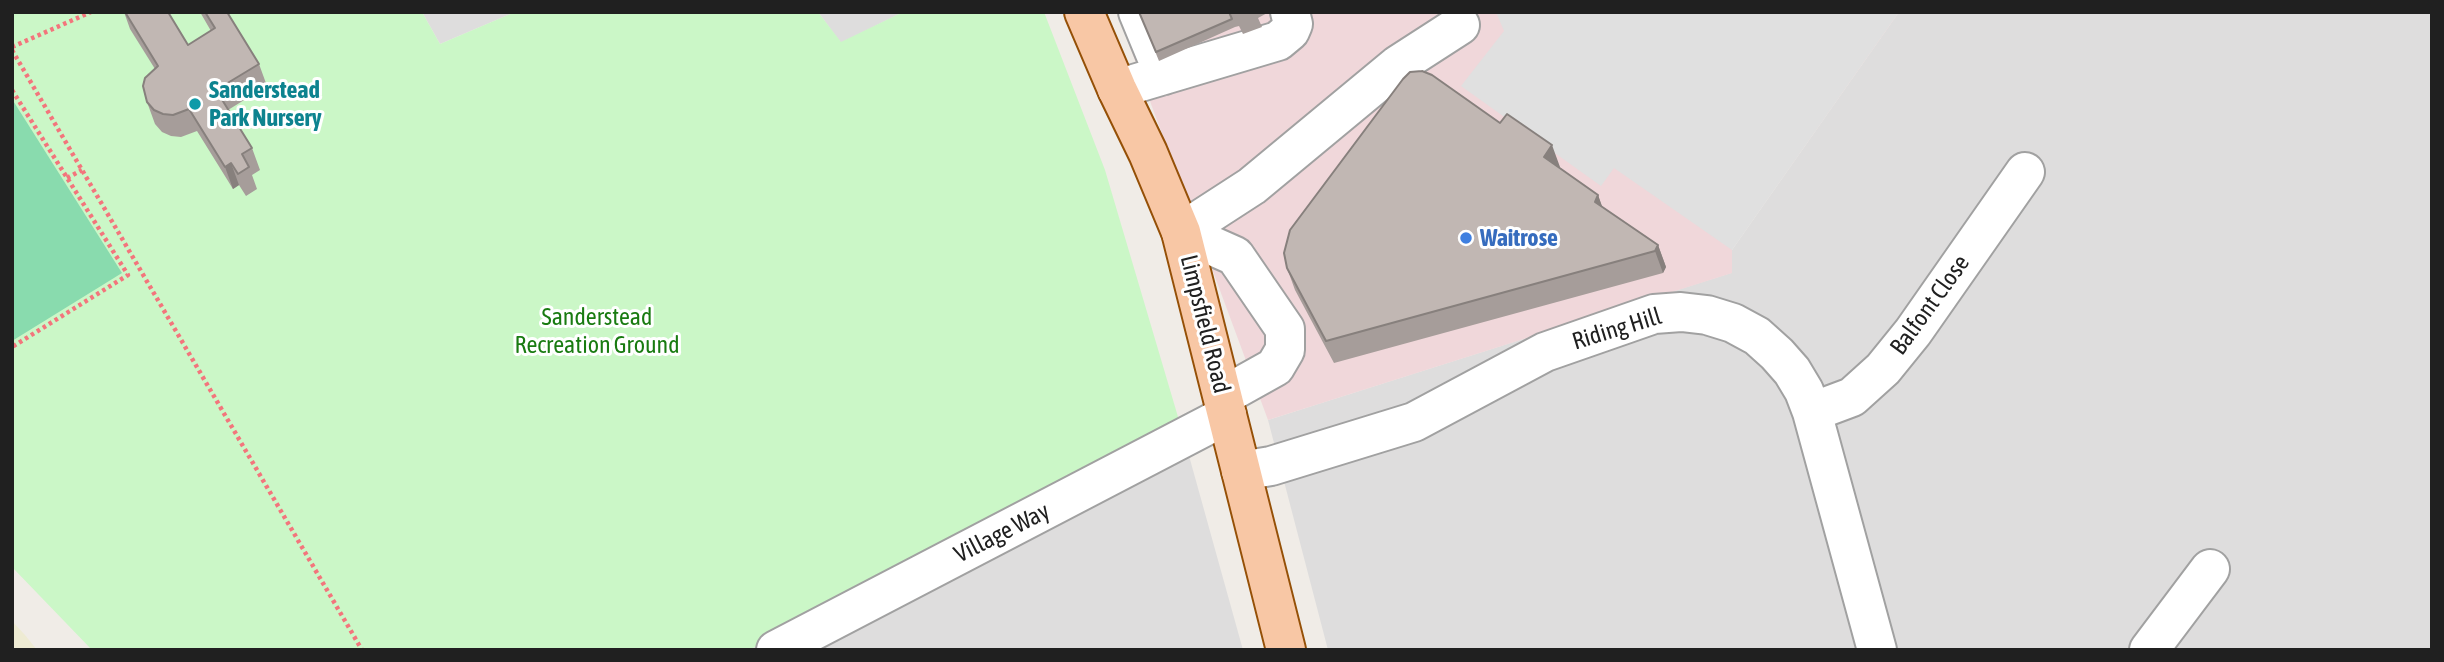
<!DOCTYPE html>
<html>
<head>
<meta charset="utf-8">
<style>
  body { margin:0 }
  #map { position:relative; width:2444px; height:662px; overflow:hidden; background:#f0ece7; font-family:"Asap Condensed",sans-serif }
  canvas { display:block }
  .frame { position:absolute; inset:0; border:14px solid #202020; pointer-events:none }
</style>
</head>
<body>
<div id="map">
<canvas width="2444" height="662"></canvas>
<div class="frame"></div>
</div>
<script>
const g = document.querySelector('canvas').getContext('2d');
g.lineJoin = 'round';
function fillPath(path, color) { g.fillStyle = color; g.fill(path, 'evenodd'); }
const toPath = rows => new Path2D(rows.map(r => 'M' + r).join(''));
function trace(path, color, width, dash) { g.strokeStyle = color; g.lineWidth = width; g.lineCap = dash ? 'butt' : 'round'; g.setLineDash(dash || []); g.stroke(path); }
function drawText(font, color, halo, rows, align = 'center') {
  g.font = font + ' "Asap Condensed",sans-serif'; g.lineWidth = 6; g.setLineDash([]); g.textBaseline = 'middle'; g.strokeStyle = halo; g.fillStyle = color; for (const [text, x, y, turn = 0] of rows) {
    g.save(); g.translate(x, y); g.rotate((+turn || 0) * Math.PI / 180); g.textAlign = isNaN(turn) ? turn : align; if (halo) g.strokeText(text, 0, 0); g.fillText(text, 0, 0); g.restore();
  }
}
const residential = toPath([
  [422,12,515,12,440,44],
  [818,12,903,12,841,43],
  [1899,12,2432,12,2432,650,1328,650,1268,420,1731,273,1732,250],
  [1181,427,1243,650,749,650]
]);
const commercial = toPath([
  [1117,12,1899,12,1732,249,1732,273,1268,420]
]);
const farmland = toPath([
  [12,621,25,635,37,650,12,650]
]);
const park = toPath([
  [12,12,422,12,440,44,515,12,818,12,841,42,903,12,1044,12,1105,170,1181,427,749,650,92,650,12,567]
]);
const pitch = toPath([
  [12,99,122,273,12,341]
]);
const parking = toPath([
  [1496,12,1899,12,1732,250,1614,168,1601,186,1461,86,1504,31]
]);
const path = toPath([
  [12,47,91,12],
  [12,50,362,650],
  [12,90,128,275,12,347],
  [67,178,82,170]
]);
const minor = toPath([
  [1138,12,1164,75],
  [1117,89,1278,41,1290,31,1293,24,1290,12],
  [1181,232,1252,186,1398,65,1460,25],
  [1181,232,1235,256,1285,329,1285,350,1275,367,1223,396],
  [1812,412,1852,397,1883,369,1913,332,2025,172],
  [1241,471,1271,466,1414,422,1545,352,1654,314,1681,312,1707,315,1733,323,1757,336,1777,354,1792,371,1804,391,1812,412,1877,650],
  [776,650,1227,415],
  [2149,650,2210,569]
]);
const major = toPath([
  [1084,12,1117,89,1148,153,1181,232,1286,650]
]);
const wall = toPath([
  [124,12,168,12,188,45,211,31,200,12,227,12,259,64,267,86,228,110,252,148,260,170,252,175,257,189,246,196,239,185,233,189,197,131,181,137,171,136,162,132,155,124,147,102,155,69,130,29],
  [1139,12,1269,12,1258,18,1262,27,1243,34,1239,26,1235,27,1159,61],
  [1560,167,1560,168,1598,195,1602,207,1658,245,1666,267,1663,273,1334,363,1295,290,1287,268]
]);
const shadedWall = toPath([
  [1552,145,1560,167,1552,179,1544,157],
  [231,163,239,185,233,189,225,167],
  [1598,195,1606,217,1595,202],
  [1658,245,1666,267,1663,273,1655,251]
]);
const building = toPath([
  [125,12,168,12,188,45,215,28,205,12,227,12,259,64,216,90,252,148,242,154,249,167,238,174,231,163,225,167,189,109,173,115,163,114,154,110,147,102,143,86,145,78,158,66,125,12],
  [1139,12,1229,12,1232,19,1156,52,1139,12],
  [1422,71,1432,75,1500,123,1507,114,1552,145,1544,157,1598,195,1595,202,1658,245,1655,251,1326,341,1287,268,1284,253,1290,230,1403,79,1410,72,1422,71]
]);
const markers = [
  [195,104,7,"#0f9aa8"],
  [1466,238,7,"#3f7fe0"]
];
const cultureNames = [
  ["Sanderstead",209,90],
  ["Park Nursery",209,118]
];
const shopNames = [
  ["Waitrose",1480,238]
];
const streetNames = [
  ["Balfont Close",1930,305,-54],
  ["Limpsfield Road",1205,324,76],
  ["Riding Hill",1617,329,-17],
  ["Village Way",1002,533,-27]
];
const parkNames = [
  ["Sanderstead",597,317],
  ["Recreation Ground",597,345]
];
fillPath(residential, '#dedddd');
fillPath(commercial, '#f0d7da');
fillPath(farmland, '#eeebd3');
fillPath(park, '#cbf7c7');
fillPath(pitch, '#89dbae');
fillPath(parking, '#e0e0e0');
trace(minor, '#a1a1a1', 42);
trace(major, '#955007', 42);
trace(path, '#f3757c', 4.5, [3.5, 3.5]);
trace(minor, '#fff', 38);
trace(major, '#f8c7a5', 38);
fillPath(wall, '#a69d9a');
fillPath(shadedWall, '#87807d');
fillPath(building, '#c1b7b3');
trace(building, '#87807d', 2);
for (const [x, y, r, color] of markers) { const dot = new Path2D(); dot.arc(x, y, r, 0, 2 * Math.PI); g.fillStyle = color; g.fill(dot); trace(dot, '#fff', 2.5); }
drawText('bold 24px', '#0d838f', '#fff', cultureNames, 'left');
drawText('bold 24px', '#366cbe', '#fff', shopNames, 'left');
drawText('24px', '#202020', '#fff', streetNames);
drawText('24px', '#197b11', '#fff', parkNames);
</script>
</body>
</html>
